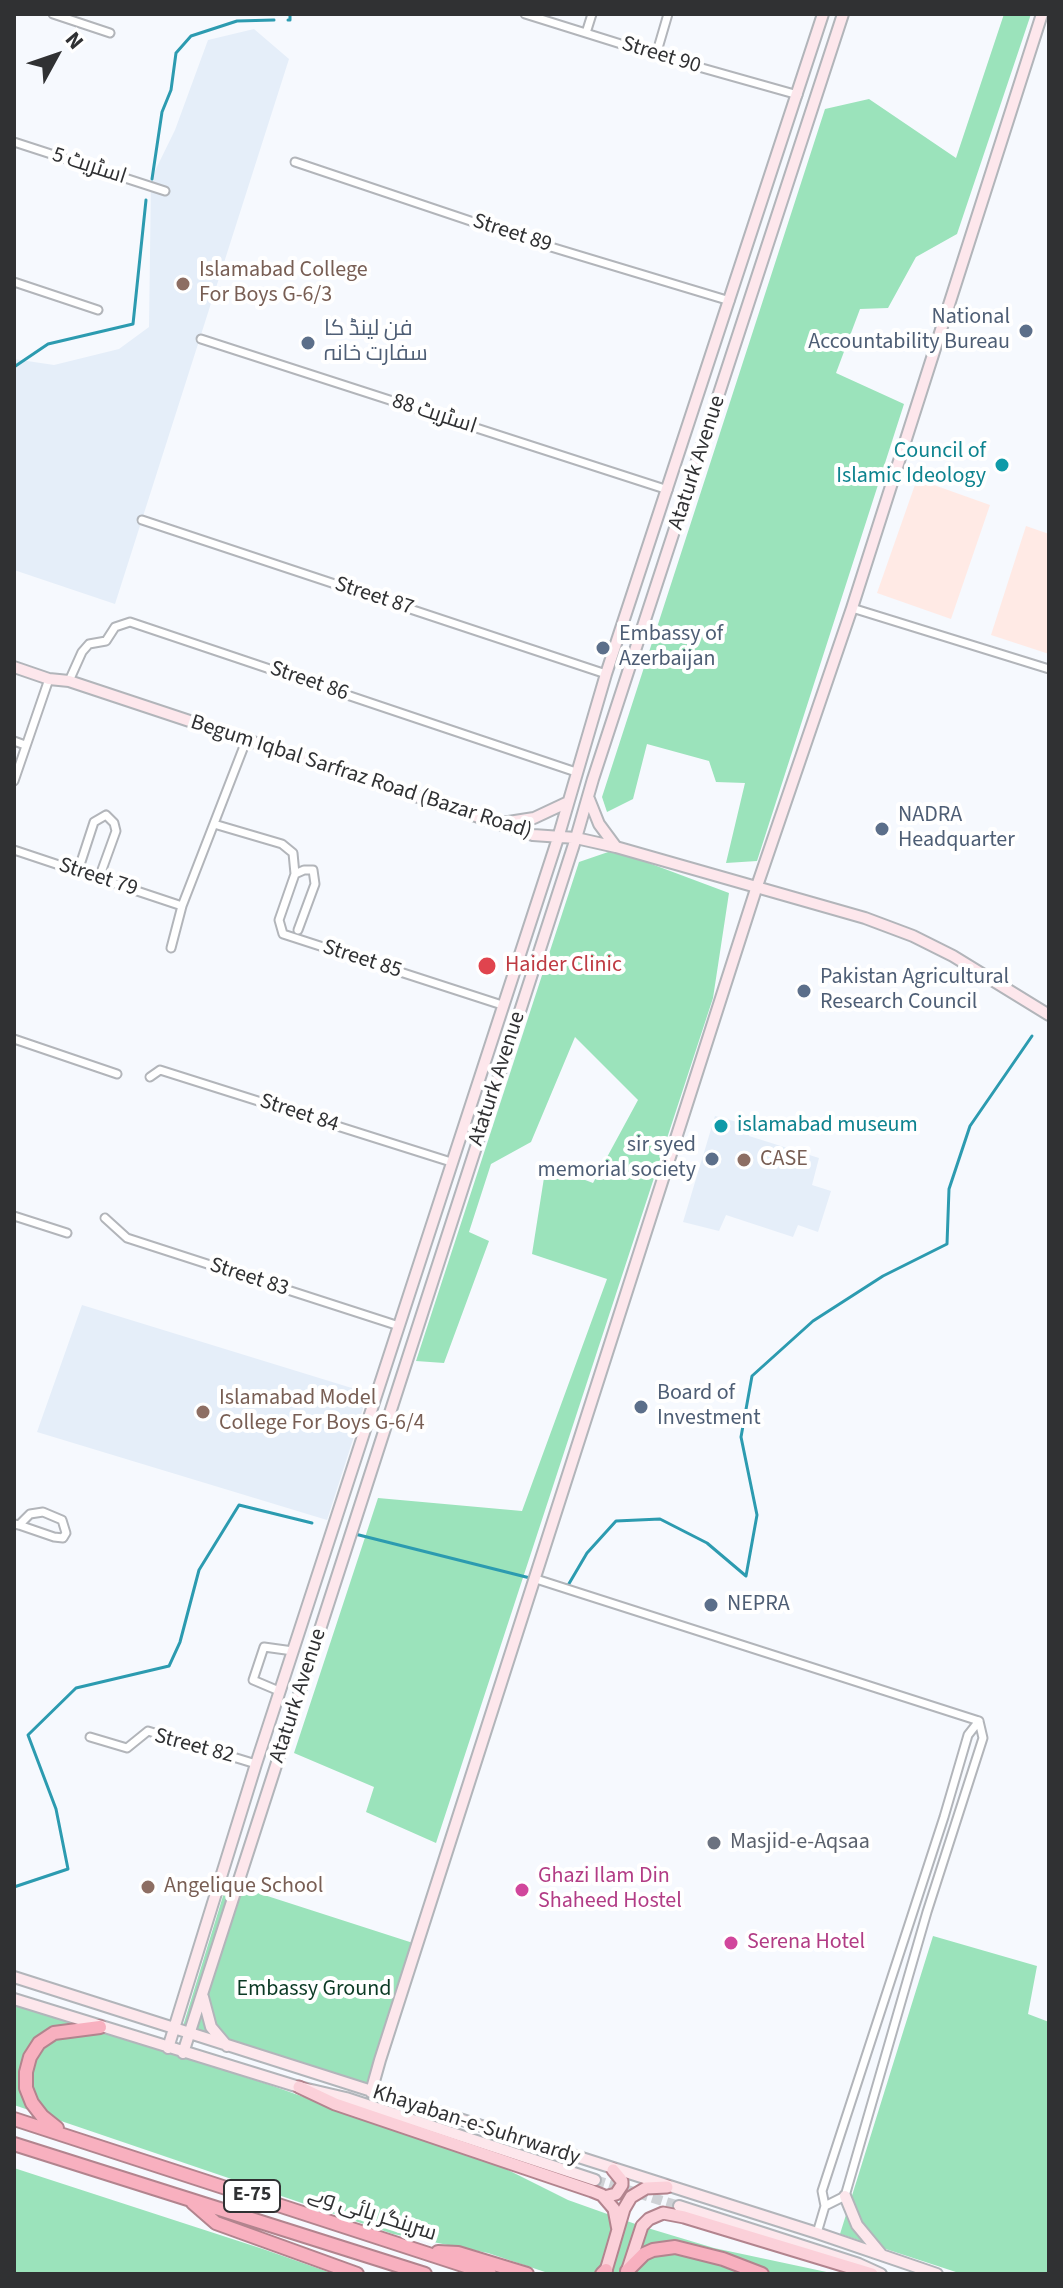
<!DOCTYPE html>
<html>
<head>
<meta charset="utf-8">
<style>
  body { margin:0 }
  #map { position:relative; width:1063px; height:2288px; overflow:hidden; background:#f6f9fe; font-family:"Source Sans 3",sans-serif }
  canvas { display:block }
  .frame { position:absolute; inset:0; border:16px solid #303133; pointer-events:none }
  .north { position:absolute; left:16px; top:16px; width:80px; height:80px; -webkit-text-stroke:6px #fff; paint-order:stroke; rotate:50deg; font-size:22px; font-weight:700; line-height:32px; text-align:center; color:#303133 }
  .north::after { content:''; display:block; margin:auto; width:28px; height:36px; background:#303133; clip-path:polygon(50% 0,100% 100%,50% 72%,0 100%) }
</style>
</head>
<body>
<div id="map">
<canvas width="1063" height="2288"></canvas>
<div class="frame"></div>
<div class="north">N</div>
</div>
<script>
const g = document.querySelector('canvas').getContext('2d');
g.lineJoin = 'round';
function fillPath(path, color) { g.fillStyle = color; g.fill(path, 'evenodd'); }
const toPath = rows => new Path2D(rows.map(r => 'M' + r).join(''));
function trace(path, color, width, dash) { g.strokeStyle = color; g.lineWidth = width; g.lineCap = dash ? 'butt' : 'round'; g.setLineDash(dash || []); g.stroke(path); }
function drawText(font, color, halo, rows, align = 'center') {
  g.font = font + ' "Source Sans 3",Cairo,sans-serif'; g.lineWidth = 8; g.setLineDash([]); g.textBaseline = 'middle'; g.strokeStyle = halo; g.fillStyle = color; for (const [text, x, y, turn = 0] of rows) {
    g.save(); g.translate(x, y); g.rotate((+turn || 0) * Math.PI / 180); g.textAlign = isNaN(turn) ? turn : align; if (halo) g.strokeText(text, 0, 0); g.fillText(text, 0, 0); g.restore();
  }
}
const commercial = toPath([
  [917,479,990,505,951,619,877,593],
  [1026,526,1049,534,1049,654,991,635]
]);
const built = toPath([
  [254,29,289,59,115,604,14,570,14,359,54,365,119,349,149,327,151,179,175,130,208,40],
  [715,1116,752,1126,749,1136,819,1158,812,1185,831,1191,818,1232,798,1225,793,1237,726,1215,719,1231,683,1222],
  [82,1305,368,1393,327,1520,37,1432]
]);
const green = toPath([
  [1004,14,1031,14,957,234,916,257,888,308,860,309,836,373,904,404,757,861,726,863,745,783,716,782,709,761,647,744,633,799,607,812,602,797,825,109,869,99,956,158],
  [614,850,729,893,713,998,436,1843,366,1812,374,1787,294,1753,378,1498,522,1511,607,1279,532,1254,546,1165,593,1183,638,1100,575,1037,531,1142,491,1164,469,1232,489,1241,444,1363,416,1361,579,862],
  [227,1883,413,1943,366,2087,183,2026],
  [933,1936,1037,1966,1028,2014,1049,2022,1049,2274,962,2274,840,2234],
  [14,2003,270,2085,506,2169,568,2200,641,2226,714,2248,836,2274,551,2274,488,2253,393,2234,14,2105],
  [14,2168,263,2249,334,2274,14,2274]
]);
const stream = toPath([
  [288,20,290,20,290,14],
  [152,179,162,112,171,90,176,53,191,36,237,21,274,20],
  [14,367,48,344,133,324,146,200],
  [355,1534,534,1579],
  [564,1586,567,1587,587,1553,616,1521,660,1519,707,1543,746,1576,757,1515,741,1437,752,1376,813,1321,883,1276,947,1244,949,1189,970,1126,1032,1036],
  [14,1887,68,1869,56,1809,28,1735,76,1688,169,1666,180,1642,199,1570,239,1505,312,1523]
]);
const secondaryTunnel = toPath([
  [595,2180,679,2206]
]);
const street = toPath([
  [53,14,110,33],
  [525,14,656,55,798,95],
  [586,33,592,14],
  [656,55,668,14],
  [14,142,165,191],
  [295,162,521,238,730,301],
  [14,282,98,310],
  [201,339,668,490],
  [142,520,606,674],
  [852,608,1049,669],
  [69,681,82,652,89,644,106,641,115,627,130,622,576,772],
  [14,741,25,745],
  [14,781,49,679],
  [214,824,282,844,293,853,295,874,279,920,283,934,502,1005],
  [14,850,182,906],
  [78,871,94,822,106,815,114,823,116,831,99,878],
  [295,874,304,870,313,870,315,884,298,930],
  [171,948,182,906,246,741],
  [14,1039,117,1074],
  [150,1077,160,1070,451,1162],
  [14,1216,67,1233],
  [105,1218,127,1238,399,1326],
  [14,1524,19,1525,54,1537,63,1538,66,1533,62,1520,43,1512,30,1514,19,1525],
  [536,1579,979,1721],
  [279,1691,253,1680,264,1647,293,1651],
  [90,1737,127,1748,148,1731,256,1764],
  [825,2206,845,2196,927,1912,983,1738,979,1721],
  [817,2233,825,2206,822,2191,944,1817,968,1735,979,1721]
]);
const secondary = toPath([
  [14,667,49,679,69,681,533,835,576,838,616,847,865,918,913,936,953,956,1049,1015],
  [589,799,599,824,616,847],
  [502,823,534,818,566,803],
  [14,1977,817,2233,937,2274],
  [203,1997,211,2027,227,2046],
  [14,1999,299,2087,346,2098,595,2180],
  [168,2048,256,1764,558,838,606,674,823,14],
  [183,2053,576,838,593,779,843,14],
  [371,2092,380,2060,757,886,852,608,1042,14],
  [845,2196,857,2225,881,2254],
  [679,2206,859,2264,881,2274]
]);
const primary = toPath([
  [299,2087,335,2104,592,2191,602,2195,614,2209,618,2230],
  [604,2197,616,2194,622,2185,622,2181,613,2170],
  [627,2272,642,2226,649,2219,663,2213,684,2217,872,2274],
  [605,2274,624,2209,631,2197,646,2188,667,2187]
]);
const highway = toPath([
  [14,2119,490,2274],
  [57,2128,42,2116,32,2103,26,2088,26,2072,30,2057,39,2043,54,2033,100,2027],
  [14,2144,425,2274],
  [193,2203,216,2223,357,2274],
  [438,2252,458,2253,527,2274],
  [627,2271,644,2254,653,2250,675,2247,723,2259,762,2274],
  [602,2274,606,2270]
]);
const markers = [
  [183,284,8,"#8d6e63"],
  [1026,331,8,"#5c6f8a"],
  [308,343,8,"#5c6f8a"],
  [1002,465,8,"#0f9aa8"],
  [603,648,8,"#5c6f8a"],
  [882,829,8,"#5c6f8a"],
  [487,966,10,"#e0444e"],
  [804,991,8,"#5c6f8a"],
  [721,1126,8,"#0f9aa8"],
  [712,1159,8,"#5c6f8a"],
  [744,1160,8,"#8d6e63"],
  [641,1407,8,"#5c6f8a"],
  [203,1412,8,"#8d6e63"],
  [711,1605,8,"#5c6f8a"],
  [714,1843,8,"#6b7280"],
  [148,1887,8,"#8d6e63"],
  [522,1890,8,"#d1479c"],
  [731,1943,8,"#d1479c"]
];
const shields = [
  [252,2196,56]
];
const shieldNames = [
  ["E-75",252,2196]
];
const streetNames = [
  ["Street 90",661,56,17],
  ["اسٹریٹ 5",89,167,18],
  ["Street 89",512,234,18],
  ["اسٹریٹ 88",434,415,18],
  ["Ataturk Avenue",698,463,-72],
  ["Street 87",374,597,18],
  ["Street 86",309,682,19],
  ["Begum Iqbal Sarfraz Road (Bazar Road)",361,778,18],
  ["Street 79",98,878,18],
  ["Street 85",362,960,18],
  ["Ataturk Avenue",498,1079,-72],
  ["Street 84",299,1114,18],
  ["Street 83",249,1278,18],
  ["Ataturk Avenue",299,1696,-72],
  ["Street 82",194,1747,15],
  ["Khayaban-e-Suhrwardy",476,2126,18],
  ["سرینگر ہائی وے",372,2215,18]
];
const educationNames = [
  ["Islamabad College",199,271],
  ["For Boys G-6/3",199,296],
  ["CASE",760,1160],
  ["Islamabad Model",219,1399],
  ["College For Boys G-6/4",219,1424],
  ["Angelique School",164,1887]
];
const serviceNames = [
  ["National",1010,318,"right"],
  ["Accountability Bureau",1010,343,"right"],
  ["فن لینڈ کا",324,330],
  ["سفارت خانہ",324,355],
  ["Embassy of",619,635],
  ["Azerbaijan",619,660],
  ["NADRA",898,816],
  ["Headquarter",898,841],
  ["Pakistan Agricultural",820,978],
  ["Research Council",820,1003],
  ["sir syed",696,1146,"right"],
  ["memorial society",696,1171,"right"],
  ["Board of",657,1394],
  ["Investment",657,1419],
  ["NEPRA",727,1605]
];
const cultureNames = [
  ["Council of",986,452],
  ["Islamic Ideology",986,477],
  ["islamabad museum",737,1126,"left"]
];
const healthNames = [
  ["Haider Clinic",505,966]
];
const worshipNames = [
  ["Masjid-e-Aqsaa",730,1843]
];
const hotelNames = [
  ["Ghazi Ilam Din",538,1877],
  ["Shaheed Hostel",538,1902],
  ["Serena Hotel",747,1943]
];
const parkNames = [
  ["Embassy Ground",314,1990]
];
fillPath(commercial, '#ffeae5');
fillPath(built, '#e5eef9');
fillPath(green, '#9be3bb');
trace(stream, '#2c9bb0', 3);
trace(secondaryTunnel, '#ced1d5', 10, [10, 5]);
trace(street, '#b2b5ba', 11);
trace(secondary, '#b2b5ba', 14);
trace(primary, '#b2848e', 15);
trace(highway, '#b2848e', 16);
trace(street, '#fff', 7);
trace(secondary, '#fde7ec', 10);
trace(primary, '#fbd0d9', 11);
trace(highway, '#f8b0bf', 12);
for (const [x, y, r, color] of markers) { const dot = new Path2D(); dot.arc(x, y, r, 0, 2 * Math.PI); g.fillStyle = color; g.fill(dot); trace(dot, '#fff', 3); }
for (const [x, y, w] of shields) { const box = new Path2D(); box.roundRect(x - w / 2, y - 16, w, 32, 6); g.fillStyle = '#fff'; g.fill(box); trace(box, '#303133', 2); }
drawText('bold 20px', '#303133', null, shieldNames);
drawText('22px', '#303133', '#fff', streetNames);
drawText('22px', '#785e54', '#fff', educationNames, 'left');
drawText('22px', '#4e5e75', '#fff', serviceNames, 'left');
drawText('22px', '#0d838f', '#fff', cultureNames, 'right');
drawText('22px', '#be3a42', '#fff', healthNames, 'left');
drawText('22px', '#5b616d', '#fff', worshipNames, 'left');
drawText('22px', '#b23c85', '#fff', hotelNames, 'left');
drawText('22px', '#0b3a25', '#fff', parkNames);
</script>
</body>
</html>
